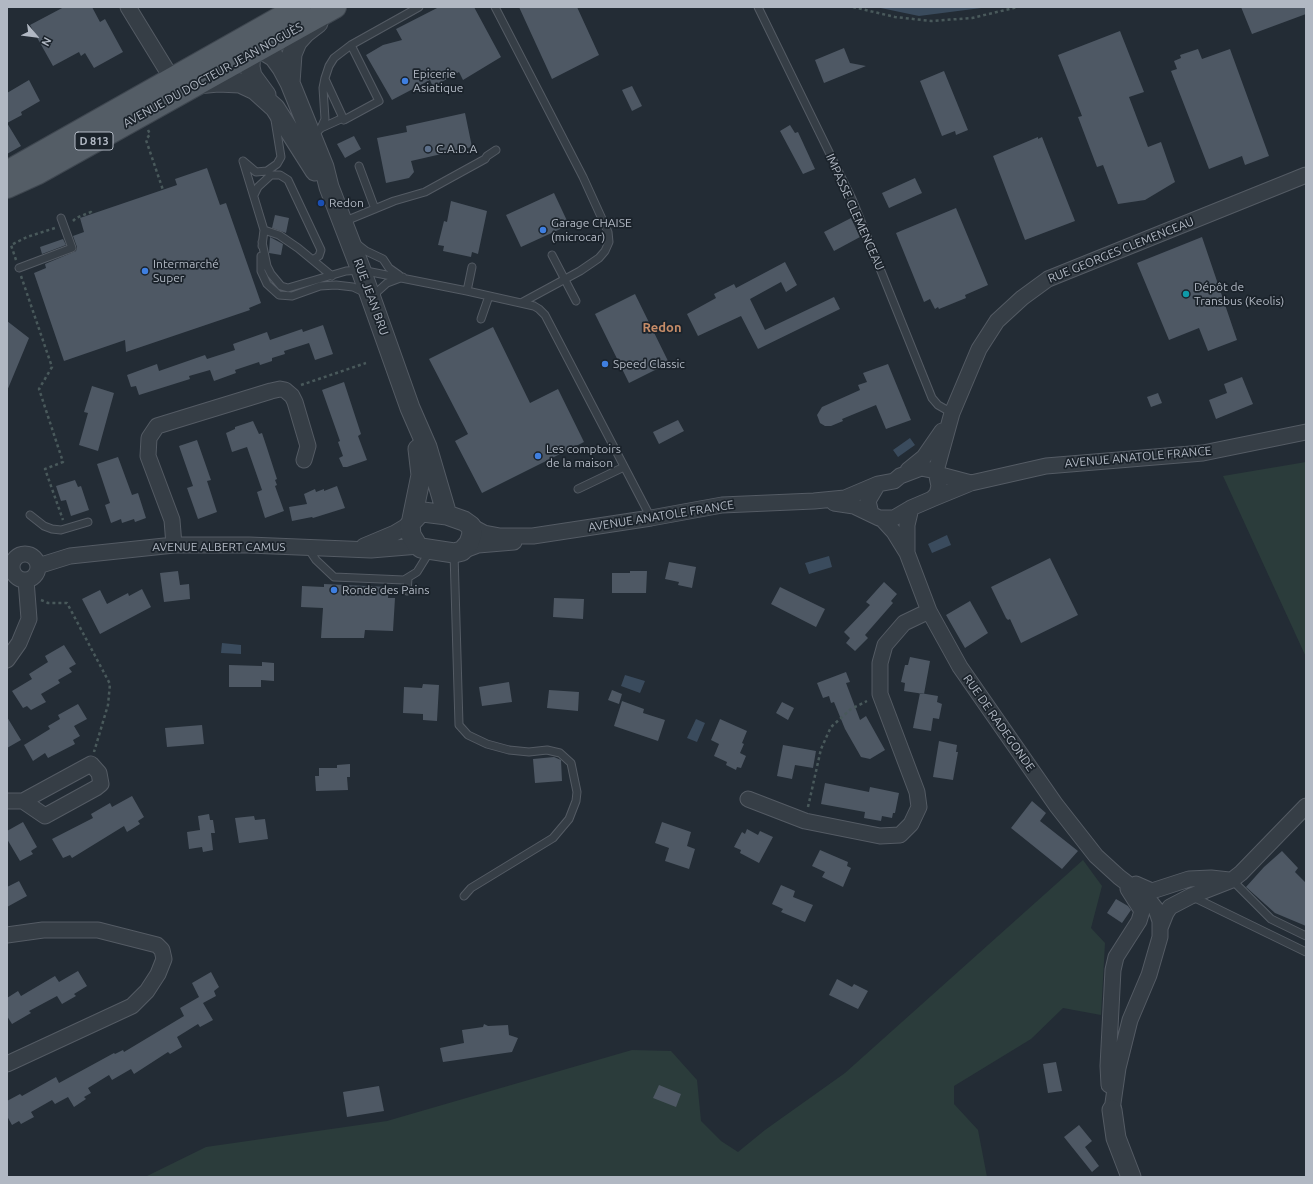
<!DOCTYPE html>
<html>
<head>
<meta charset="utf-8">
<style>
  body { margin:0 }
  #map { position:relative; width:1313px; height:1184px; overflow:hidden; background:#232c35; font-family:Ubuntu,sans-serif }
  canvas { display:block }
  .frame { position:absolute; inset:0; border:8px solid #b1b8c3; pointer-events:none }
  .north { position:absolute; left:16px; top:16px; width:40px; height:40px; -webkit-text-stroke:3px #1b232b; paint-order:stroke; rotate:118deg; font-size:11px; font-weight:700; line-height:16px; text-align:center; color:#b1b8c3 }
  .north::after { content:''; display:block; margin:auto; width:14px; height:18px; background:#b1b8c3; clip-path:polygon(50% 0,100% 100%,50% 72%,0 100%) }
</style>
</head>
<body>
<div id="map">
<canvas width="1313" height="1184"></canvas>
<div class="frame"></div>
<div class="north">N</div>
</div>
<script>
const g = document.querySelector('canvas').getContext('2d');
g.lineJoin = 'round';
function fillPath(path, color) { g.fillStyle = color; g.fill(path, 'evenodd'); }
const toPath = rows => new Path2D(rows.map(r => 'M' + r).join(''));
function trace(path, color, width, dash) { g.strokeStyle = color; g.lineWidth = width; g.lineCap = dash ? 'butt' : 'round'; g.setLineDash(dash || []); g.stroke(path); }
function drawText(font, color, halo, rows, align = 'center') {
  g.font = font + ' Ubuntu,sans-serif'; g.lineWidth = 3.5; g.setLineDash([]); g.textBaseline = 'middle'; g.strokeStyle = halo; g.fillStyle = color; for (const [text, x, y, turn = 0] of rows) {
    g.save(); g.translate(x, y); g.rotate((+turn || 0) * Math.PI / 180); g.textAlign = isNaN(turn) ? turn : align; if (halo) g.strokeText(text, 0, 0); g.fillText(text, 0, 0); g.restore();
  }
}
const green = toPath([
  [1306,462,1306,657,1223,476],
  [1083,860,1102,886,1091,928,1105,943,1101,1015,1063,1008,1031,1039,954,1086,954,1104,978,1130,987,1177,145,1177,206,1147,387,1121,632,1050,671,1051,697,1080,701,1121,721,1141,738,1152,765,1130,845,1073]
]);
const water = toPath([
  [876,7,989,7,919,16],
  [910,438,915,445,898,457,893,450],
  [947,535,951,545,932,553,928,544],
  [829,556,832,567,809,574,805,563],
  [222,643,241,645,241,654,221,653],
  [625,675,645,681,640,693,621,686],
  [696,719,705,723,697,742,687,738]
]);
const building = toPath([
  [64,7,92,7,100,22,105,19,123,52,94,68,85,53,81,56,79,52,53,66,30,25],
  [439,7,474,7,501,57,463,80,459,72,433,87,430,80,392,100,366,55,383,45,402,40,396,29],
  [519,7,577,7,599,55,552,79],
  [1241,7,1306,7,1306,14,1252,34],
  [1120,31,1144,92,1129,97,1140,126,1148,147,1161,142,1175,182,1145,200,1118,204,1103,165,1097,167,1078,117,1082,116,1058,55],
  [844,48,850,63,866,66,824,83,815,60],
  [1198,49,1202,59,1230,49,1269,156,1245,165,1242,156,1209,169,1171,71,1177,69,1174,61,1181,58,1180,55],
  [944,71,968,130,956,135,955,131,942,136,920,81],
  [29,80,40,101,21,112,22,115,7,123,21,146,7,154,7,93],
  [632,86,642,106,632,111,622,90],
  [465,113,472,147,411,161,414,172,409,178,386,183,377,138,407,132,406,126],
  [790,125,795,133,798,132,815,169,803,174,780,131],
  [354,136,361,149,345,158,337,144],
  [1038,137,1038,139,1042,137,1075,221,1025,240,993,156],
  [207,168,220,205,226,203,261,303,249,308,250,310,126,352,125,340,64,361,34,273,46,268,45,264,76,251,77,247,73,236,84,232,80,218,177,185,175,179],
  [915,178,922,193,889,208,882,193],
  [554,193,569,225,521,247,506,215],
  [451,201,487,211,478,254,472,252,471,257,443,251,444,246,438,245,444,221,447,222],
  [956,208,988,285,965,295,966,298,939,309,938,307,935,309,930,299,924,302,896,233],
  [275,215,289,218,286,233,272,228],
  [851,218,860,237,834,251,824,232],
  [270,237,283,244,281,255,269,253],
  [1202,237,1237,340,1208,351,1199,328,1169,340,1137,263],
  [63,239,66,245,42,254,40,247],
  [785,262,797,285,786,292,781,282,750,299,765,330,834,297,840,309,758,349,741,316,698,336,687,314,716,298,714,294,734,284,736,288],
  [635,294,669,363,629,383,595,314],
  [7,321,29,338,7,391],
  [323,325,333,354,315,360,309,343,284,351,285,354,272,358,272,361,260,365,259,362,235,370,236,373,214,381,210,370,189,376,190,379,139,395,136,386,131,387,127,375,157,364,159,371,205,355,207,359,235,350,233,344,267,332,270,340,302,329,303,332],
  [493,327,530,403,558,389,584,442,482,493,455,441,468,434,429,359],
  [888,364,911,420,886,429,876,405,842,419,843,421,831,426,825,426,820,423,817,415,822,407,860,390,858,385,867,382,863,373],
  [1242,377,1253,404,1216,419,1209,400,1227,393,1224,384],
  [344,382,361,434,358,436,367,460,347,467,343,467,339,458,343,456,338,442,340,441,322,390],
  [92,386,114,393,98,451,79,445,88,413,84,412],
  [1158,393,1162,403,1151,407,1147,397],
  [678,420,684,431,659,444,653,432],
  [253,421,259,434,262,433,267,448,277,479,275,480,277,485,275,486,284,511,265,518,257,492,262,490,247,447,232,452,226,433,235,429,235,427],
  [197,440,211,480,207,481,217,512,198,519,187,488,193,486,179,446],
  [118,457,132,495,138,493,146,518,135,522,134,519,122,523,121,519,111,523,105,505,110,503,97,464],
  [75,480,78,487,81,486,89,510,71,516,66,500,61,501,56,486],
  [337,486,345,508,313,518,312,517,292,521,289,507,307,504,304,494,315,489,316,492,324,489,324,491],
  [1050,558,1078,615,1021,643,1010,619,1008,620,1006,618,991,587],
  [669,562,696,567,692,588,678,585,679,582,665,579],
  [178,571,180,585,189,584,190,599,164,602,160,573],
  [630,571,647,571,646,593,612,593,612,573,630,573],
  [884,582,897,594,891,601,893,603,865,635,868,638,855,651,846,643,850,638,844,632,870,605,866,602],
  [324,584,388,587,388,598,395,598,393,631,365,630,364,638,321,638,323,608,301,607,302,586,324,587],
  [780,587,825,609,816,627,771,604],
  [142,589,151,607,100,634,82,599,100,590,107,604,128,593,129,596],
  [554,598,584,599,583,619,553,617],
  [970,601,988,633,965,648,946,615],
  [64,645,76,664,69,668,72,672,58,680,60,683,41,694,46,702,31,710,27,706,23,708,12,691,32,679,29,674,48,662,45,656],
  [910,657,930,661,924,694,904,691,905,683,901,682,905,665,908,665],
  [262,662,274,663,274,681,261,680,261,687,229,687,229,665,262,666],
  [846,672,850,682,846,683,860,720,866,716,885,750,870,759,861,757,845,729,834,702,831,703,829,696,823,698,817,683],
  [509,682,512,702,482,706,479,687],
  [423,684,439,685,437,721,423,720,423,714,403,713,404,687,422,688],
  [549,690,579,692,578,711,547,708],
  [612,690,622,694,619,704,608,700],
  [920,693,938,696,937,702,942,704,939,719,933,718,931,731,913,728],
  [622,701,644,709,643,713,665,720,658,741,614,726],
  [782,702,794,708,788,720,776,713],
  [78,704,87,719,74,726,80,736,73,740,75,744,48,758,45,753,33,761,24,745,50,729,48,726,60,719,58,715],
  [7,717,21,740,7,748],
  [720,719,747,731,742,743,744,744,740,753,746,756,741,768,737,767,736,770,726,765,727,762,714,756,719,744,711,740],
  [202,725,204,744,167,747,165,728],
  [939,741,957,745,956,752,958,752,953,780,933,777],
  [783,745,816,751,813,768,795,765,792,779,777,776],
  [554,757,561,760,562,781,535,783,533,759],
  [350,764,350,777,347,777,348,790,316,791,315,776,319,776,319,768,337,768,337,765],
  [825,783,869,792,870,787,899,793,895,813,893,813,892,818,882,816,881,821,864,818,865,812,821,804],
  [132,796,144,817,138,821,140,824,127,832,124,826,72,858,70,855,63,858,52,839,93,818,91,814,110,803,112,807],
  [1032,801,1046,813,1040,821,1078,851,1062,869,1011,828],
  [209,814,210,820,213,820,215,833,211,833,213,850,203,852,202,847,189,849,187,832,200,830,198,816],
  [254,816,255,820,265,819,268,839,239,843,235,818],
  [23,822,37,847,31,851,33,854,20,861,7,839,7,831],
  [662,822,691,832,687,846,695,849,689,869,665,861,669,848,655,843],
  [747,829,758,835,760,831,773,837,759,863,740,853,741,850,734,847,742,832,745,834],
  [820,850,848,862,847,866,851,868,843,887,822,877,825,872,812,866],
  [1282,851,1298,868,1295,872,1306,883,1306,926,1275,913,1246,887,1264,867],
  [19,881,27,896,7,907,7,887],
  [781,885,795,891,793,897,813,905,805,922,781,912,783,909,772,904],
  [1116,899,1128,906,1131,910,1122,923,1107,913],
  [78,971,87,986,74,994,76,996,62,1004,57,996,29,1011,31,1013,12,1024,7,1016,7,998,18,991,21,996,55,976,59,982],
  [211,972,219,987,214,991,216,996,203,1003,213,1020,200,1027,198,1024,177,1037,182,1047,170,1054,168,1052,134,1074,131,1069,112,1080,109,1075,88,1088,91,1093,84,1097,86,1099,74,1107,68,1097,55,1104,52,1100,31,1112,34,1117,21,1124,19,1121,12,1125,7,1116,7,1101,20,1094,22,1096,56,1077,59,1083,114,1053,115,1054,123,1050,124,1052,184,1016,180,1008,199,997,192,983],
  [837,979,852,987,854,984,868,991,858,1009,829,995],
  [484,1024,488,1026,508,1025,509,1035,518,1038,512,1052,443,1062,440,1048,464,1043,462,1030,483,1027],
  [1056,1062,1062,1091,1048,1093,1043,1064],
  [659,1085,681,1094,676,1107,653,1098],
  [379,1086,384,1111,347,1117,343,1092],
  [1079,1125,1092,1141,1085,1147,1099,1166,1092,1172,1064,1137]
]);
const path = toPath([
  [853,7,895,17,931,21,972,18,1018,7],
  [148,130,150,134,146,140,163,190],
  [73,221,76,218,91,212,91,214],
  [16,260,11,245,27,237,55,228],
  [21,276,52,367,39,389,63,462,45,469,63,520],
  [301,385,366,363],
  [41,600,48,603,67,603,110,684,108,705,94,752],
  [808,807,821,749,831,727,851,709,867,701]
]);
const service = toPath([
  [495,7,583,177,608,232,609,242,605,251,599,258,580,271,521,303],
  [758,7,852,199,932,398,938,405,952,413],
  [325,79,344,120,379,101,351,45],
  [321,128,343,118],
  [313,136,321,128,325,119,323,88,325,78,329,66,334,58,351,45,419,7],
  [243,161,264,230,262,246],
  [243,161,256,172,267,171,277,164,281,157,275,120],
  [359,166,375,209],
  [254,195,258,187,271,175,280,175,288,180,321,250,319,256,314,259],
  [343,222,394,201,425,192,485,159,487,156,496,150],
  [264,230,279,235,298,248,332,276],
  [262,242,267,266,271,274,281,286,288,288,346,271,361,270,467,291,534,306,539,309,545,315,651,518],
  [357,244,366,251,383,259,389,268,399,275],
  [552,255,576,301],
  [261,256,261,271,267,284,279,295,292,296,320,286,336,285,353,287,366,293],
  [19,268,72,248,61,218],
  [467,291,472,267],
  [375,299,377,292,387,283,403,277],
  [481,319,489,296],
  [578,489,624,467],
  [30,515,44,526,52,529,61,530,88,522],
  [308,548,316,560,334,577,404,580,417,572,430,551],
  [454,553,459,725,468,735,487,744,509,750,529,752,547,750,560,753,571,763,577,792,576,801,569,819,553,838,471,888,464,896],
  [407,591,408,579],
  [1232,880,1271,919,1306,936],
  [1193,897,1306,952]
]);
const minor = toPath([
  [128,7,177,87],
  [908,470,924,457,942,431],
  [936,471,952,413,979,349,997,321,1022,298,1048,279,1306,175],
  [937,474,971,483],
  [932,499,971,483,1046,466,1203,453,1306,432],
  [834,503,854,506,879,518,894,518,911,508,932,499,937,494,939,486,936,471],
  [871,514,868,501,878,484,894,481,900,476,921,468,936,471],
  [882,519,894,532,907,553,929,611,960,667,1056,805,1096,856,1119,877,1149,900,1156,909,1160,921,1160,937,1149,975,1130,1020,1118,1068,1112,1110],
  [471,526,484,533,500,536,533,536,651,518,722,505,814,501,845,498,878,484],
  [174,545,172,520,148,456,149,438,157,426,271,391,280,389,285,390,292,396,295,402,308,446,304,460],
  [364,546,395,533,410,524],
  [462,551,478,545,514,542],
  [907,552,907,525,911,508],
  '12 567a13 13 0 1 1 26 0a13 13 0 1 1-26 0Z',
  [38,566,70,556,174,545,249,545,371,550,419,546],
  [7,660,19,643,29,619,26,580],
  [748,799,805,821,880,836,900,835,911,824,919,807,917,792,880,694,880,663,885,645,904,623,929,611],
  [7,801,23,801,91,764,99,773,101,784,96,788,45,816,23,801],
  [1136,884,1152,891,1189,879,1211,878,1229,880],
  [1160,928,1166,913,1170,907,1191,896,1232,880,1241,873,1306,806],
  [7,935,43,930,98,930,157,945,162,950,164,959,158,974,147,991,132,1006,7,1064],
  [1109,1085,1108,1066,1113,970,1116,957,1139,921,1142,911,1128,889]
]);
const tertiary = toPath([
  [318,23,305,33,297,42,292,54,290,83,324,167,329,187,361,270,410,408,427,447,447,515],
  [254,42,251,47,250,67,252,76,266,95],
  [248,48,261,49,274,57,282,68,290,83],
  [197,84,218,82,240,83,255,90,275,108,315,171],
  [423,512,447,515,464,521,471,526,472,534,469,543,462,551,454,553,421,548,417,545,411,535,410,524,419,514,423,512],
  [412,519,421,475,418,449],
  [1112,1110,1116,1138,1131,1177]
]);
const primary = toPath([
  [7,172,299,7],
  [7,187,38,173,335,7]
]);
const markers = [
  [405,81,4,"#3f7fe0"],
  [428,149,4,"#5c6f8a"],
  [321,203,4,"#1a4fb4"],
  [543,230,4,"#3f7fe0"],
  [145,271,4,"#3f7fe0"],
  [1186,294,4,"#0f9aa8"],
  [605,364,4,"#3f7fe0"],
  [538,456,4,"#3f7fe0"],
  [334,590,4,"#3f7fe0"]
];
const shields = [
  [94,141,38]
];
const shieldNames = [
  ["D 813",94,141]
];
const poiNames = [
  ["Epicerie",413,74],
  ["Asiatique",413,88],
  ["C.A.D.A",436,149],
  ["Redon",329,203],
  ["Garage CHAISE",551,223],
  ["(microcar)",551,237],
  ["Intermarché",153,264],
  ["Super",153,278],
  ["Dépôt de",1194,287],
  ["Transbus (Keolis)",1194,301],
  ["Speed Classic",613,364],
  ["Les comptoirs",546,449],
  ["de la maison",546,463],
  ["Ronde des Pains",342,590]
];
const streetNames = [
  ["AVENUE DU DOCTEUR JEAN NOGUÈS",213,75,-29],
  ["IMPASSE CLEMENCEAU",855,212,66],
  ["RUE GEORGES CLEMENCEAU",1121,250,-22],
  ["RUE JEAN BRU",371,297,70],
  ["AVENUE ANATOLE FRANCE",1138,457,-5],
  ["AVENUE ANATOLE FRANCE",661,516,-9],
  ["AVENUE ALBERT CAMUS",219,547],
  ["RUE DE RADEGONDE",999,723,55]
];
const neighbourhoodNames = [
  ["Redon",662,328]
];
fillPath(green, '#2b3c3b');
fillPath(water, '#3a4b5d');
fillPath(building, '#4e5864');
trace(service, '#545b64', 9);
trace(minor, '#545b64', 17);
trace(tertiary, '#545b64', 21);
trace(primary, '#3f4750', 24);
trace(path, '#49595b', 2.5, [3, 3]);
trace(service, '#363e46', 7);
trace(minor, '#363e46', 15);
trace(tertiary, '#363e46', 19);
trace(primary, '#545d66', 22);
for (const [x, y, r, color] of markers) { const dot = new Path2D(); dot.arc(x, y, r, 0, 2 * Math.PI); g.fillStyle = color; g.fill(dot); trace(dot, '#1b232b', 1.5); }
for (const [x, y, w] of shields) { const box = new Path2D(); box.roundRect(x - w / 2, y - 9, w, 18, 3); g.fillStyle = '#1b232b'; g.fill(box); trace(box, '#b1b8c3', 1); }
drawText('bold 11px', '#b1b8c3', null, shieldNames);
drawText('12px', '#b1b8c3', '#1b232b', poiNames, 'left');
drawText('12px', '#b1b8c3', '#1b232b', streetNames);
drawText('bold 13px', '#c68c68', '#1b232b', neighbourhoodNames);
</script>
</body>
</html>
